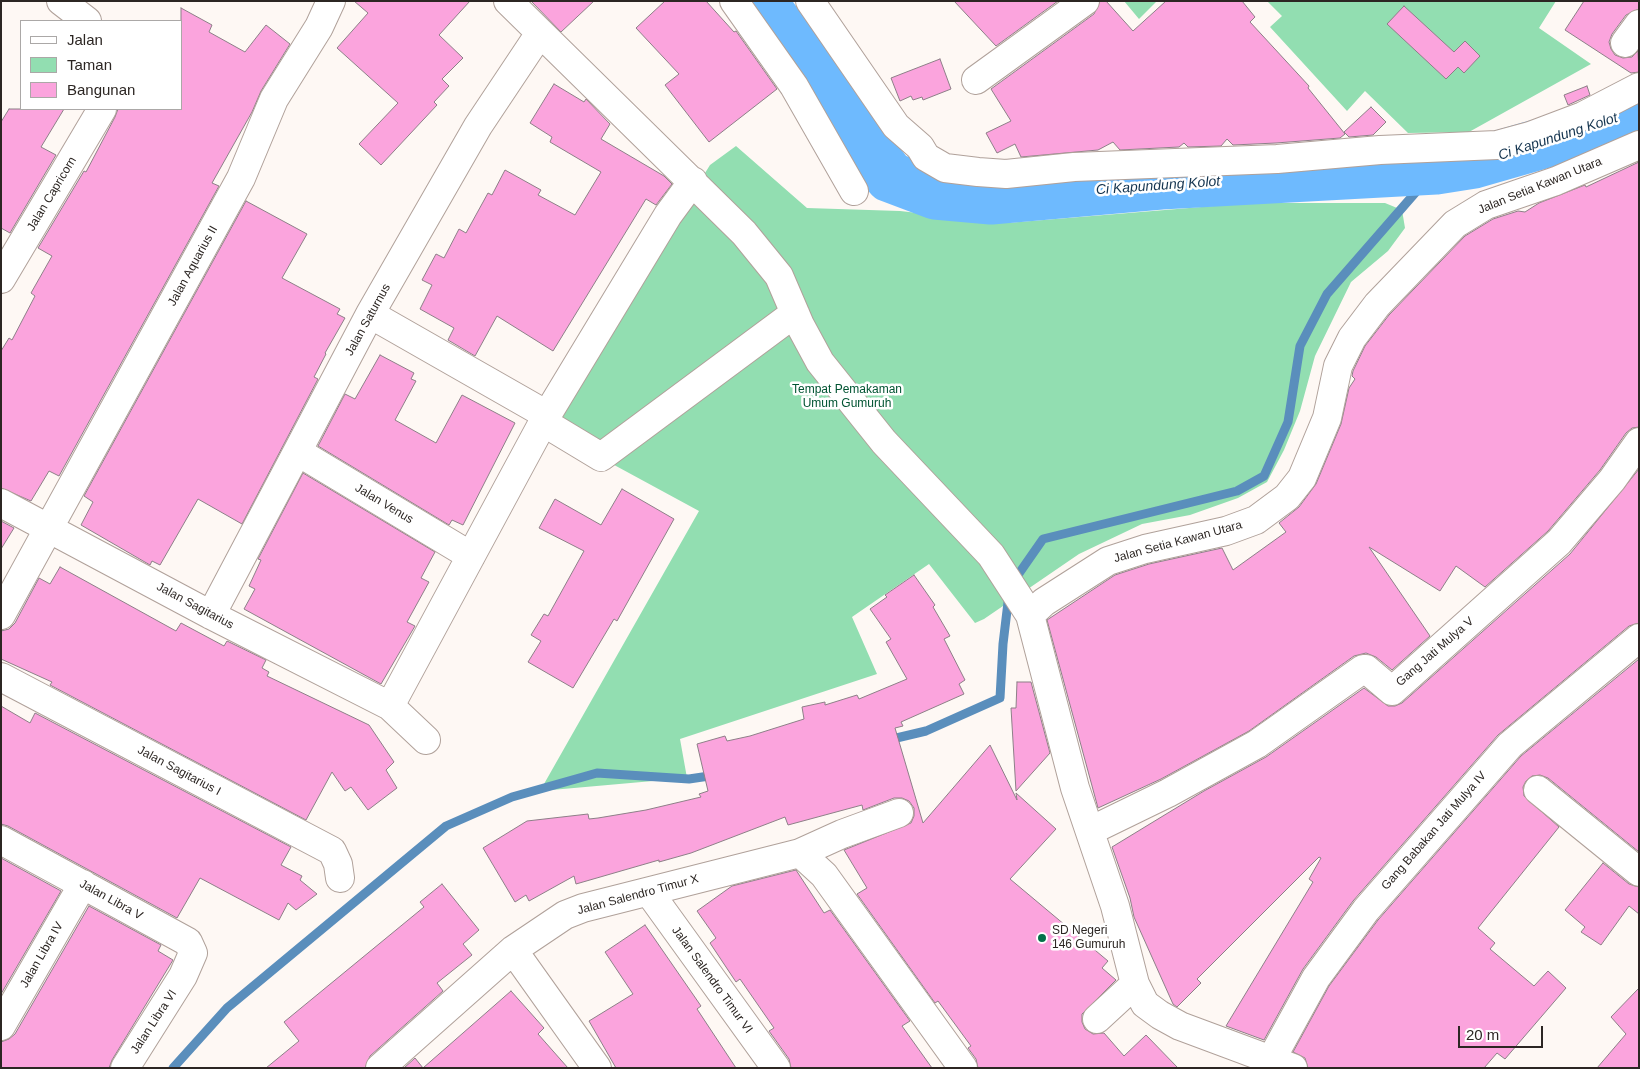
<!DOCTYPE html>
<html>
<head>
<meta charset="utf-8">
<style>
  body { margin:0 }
  #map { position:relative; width:1640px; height:1069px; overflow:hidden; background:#fef8f4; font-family:Helvetica,sans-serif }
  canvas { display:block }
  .frame { position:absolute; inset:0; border:2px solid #2c2623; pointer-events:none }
  .legend { position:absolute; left:20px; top:20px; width:162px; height:90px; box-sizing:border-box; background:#fff; border:1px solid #aba8a7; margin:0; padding:6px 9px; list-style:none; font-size:15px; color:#2c2623 }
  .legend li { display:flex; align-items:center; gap:10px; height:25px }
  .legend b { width:25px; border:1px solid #aba8a7 }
  .scale { position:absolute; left:1458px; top:1026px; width:85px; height:22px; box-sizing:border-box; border:2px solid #2c2623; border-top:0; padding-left:6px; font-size:15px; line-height:18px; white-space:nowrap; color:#2c2623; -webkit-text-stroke:4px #fff; paint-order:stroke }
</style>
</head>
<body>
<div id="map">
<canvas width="1640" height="1069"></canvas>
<div class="frame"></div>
<ul class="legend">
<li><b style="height:6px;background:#fff"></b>Jalan</li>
<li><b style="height:14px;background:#92deb1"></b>Taman</li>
<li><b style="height:14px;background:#fba4dd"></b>Bangunan</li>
</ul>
<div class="scale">20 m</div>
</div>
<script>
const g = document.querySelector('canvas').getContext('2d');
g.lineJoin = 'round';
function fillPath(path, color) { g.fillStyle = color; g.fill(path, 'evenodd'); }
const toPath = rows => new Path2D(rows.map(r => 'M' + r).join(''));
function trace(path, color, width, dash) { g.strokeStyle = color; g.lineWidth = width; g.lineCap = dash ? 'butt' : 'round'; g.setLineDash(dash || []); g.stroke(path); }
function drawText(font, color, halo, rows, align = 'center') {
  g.font = font + ' Helvetica,sans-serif'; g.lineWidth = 5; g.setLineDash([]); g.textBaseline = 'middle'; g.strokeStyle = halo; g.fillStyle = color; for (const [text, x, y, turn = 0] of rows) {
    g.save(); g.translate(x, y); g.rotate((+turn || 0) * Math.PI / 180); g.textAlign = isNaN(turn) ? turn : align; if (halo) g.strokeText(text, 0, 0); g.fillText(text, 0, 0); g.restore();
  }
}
const green = toPath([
  [1124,1,1157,1,1139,19],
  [1267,1,1556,1,1539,28,1591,64,1469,132,1408,133,1365,91,1347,111,1270,27,1282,16],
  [736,146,807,208,900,211,1007,223,1250,203,1385,203,1402,210,1405,228,1388,251,1351,282,1315,356,1300,411,1284,450,1267,482,1238,498,1190,515,1142,524,1079,554,984,619,975,623,929,564,852,617,877,674,680,739,687,778,540,791,699,511,546,428,710,165]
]);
const stream = toPath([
  [1013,582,1043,539,1237,491,1264,476,1288,422,1300,346,1327,294,1436,169],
  [888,740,926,731,1000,698,1003,644,1009,594],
  [173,1068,227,1008,446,826,512,797,597,773,689,779,716,775]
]);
const river = toPath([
  [761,1,834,103,890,177,935,194,991,199,1161,184,1436,169,1474,163,1575,134,1639,111]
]);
const building = toPath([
  [354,1,470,1,439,35,463,58,442,79,449,86,434,102,437,105,381,165,359,144,398,103,337,48,368,13,354,1],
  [531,1,594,1,561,32,531,1],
  [665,1,706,1,734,32,736,31,777,89,709,142,665,85,679,74,636,28,665,1],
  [954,1,1058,1,996,46,954,1],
  [1100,1,1106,1,1133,31,1166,1,1242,1,1255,17,1250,22,1309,86,1308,88,1345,134,1340,138,1276,143,1233,145,1227,139,1221,146,1188,147,1184,143,1179,147,1120,150,1113,142,1098,150,1021,157,1015,144,997,153,986,133,1011,121,991,89,1094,14,1100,1],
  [1584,1,1639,1,1639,9,1626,15,1612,34,1609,42,1611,49,1615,55,1623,58,1632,57,1638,51,1639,72,1631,73,1565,30,1584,1],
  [1404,6,1454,52,1465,41,1480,56,1464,73,1458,67,1446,79,1387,24,1404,6],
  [181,8,212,25,209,32,245,52,266,25,290,44,261,91,252,112,212,183,219,186,59,476,49,471,31,501,1,488,1,351,9,338,12,340,35,296,31,293,52,256,38,248,84,171,86,172,115,117,118,109,181,109,181,8],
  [940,59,951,89,923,100,922,97,913,100,911,96,900,101,891,78,940,59],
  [554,84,584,102,586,99,610,124,601,139,664,176,672,184,656,205,646,199,553,351,497,316,475,356,448,340,454,328,420,309,432,285,422,280,436,254,444,258,459,229,466,233,488,193,492,195,505,170,541,190,538,195,575,215,601,172,550,142,552,137,530,123,554,84],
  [1587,86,1590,95,1568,105,1564,95,1587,86],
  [1371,107,1386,122,1373,135,1349,137,1344,132,1371,107],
  [9,109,64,109,41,147,56,155,10,233,1,228,1,122,9,109],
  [1639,162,1639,427,1632,428,1626,433,1600,470,1548,531,1485,587,1456,566,1440,591,1369,547,1430,636,1392,670,1376,657,1366,653,1354,656,1249,731,1161,779,1098,808,1047,620,1115,575,1149,564,1222,548,1233,570,1286,532,1279,523,1299,507,1316,484,1341,424,1349,388,1355,379,1352,376,1353,371,1365,346,1389,315,1465,236,1493,219,1518,211,1525,212,1539,203,1585,185,1586,187,1639,162],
  [246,201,307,234,282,278,340,309,337,314,345,318,325,353,326,354,314,377,318,379,242,524,198,499,160,565,152,561,150,565,81,525,93,502,84,496,246,201],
  [380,355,414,373,411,379,416,381,395,420,436,443,462,395,515,423,463,525,452,520,449,525,318,446,345,394,355,399,380,355],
  [1639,469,1639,623,1629,626,1498,735,1353,901,1303,969,1264,1040,1226,1026,1313,882,1309,879,1321,858,1319,857,1197,979,1201,983,1177,1007,1173,1004,1134,917,1130,898,1112,847,1204,791,1266,757,1364,688,1388,706,1395,706,1402,703,1570,554,1639,469],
  [303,473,435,552,421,578,429,582,407,622,415,626,381,684,244,609,255,589,249,586,261,560,258,559,303,473],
  [622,489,674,519,617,621,614,619,573,688,528,662,541,641,531,635,544,614,548,616,584,551,539,528,555,499,601,525,622,489],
  [1,521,14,528,1,549,1,521],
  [60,567,176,631,181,623,224,646,227,641,266,660,262,668,269,672,267,676,369,725,394,762,386,770,397,788,368,810,351,787,345,791,332,772,306,820,50,685,52,682,1,659,1,631,9,629,15,623,39,578,50,584,60,567],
  [914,575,935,605,933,607,950,636,944,639,965,680,959,684,964,694,901,722,903,726,895,728,923,823,990,745,1017,800,1016,793,1056,829,1010,879,1108,961,1102,968,1116,980,1082,1014,1082,1022,1085,1029,1093,1034,1104,1033,1124,1056,1146,1035,1178,1068,978,1068,976,1059,968,1048,971,1046,938,1001,935,1003,857,894,867,888,844,850,911,823,914,816,914,808,909,801,902,798,894,798,863,810,862,805,788,825,785,817,691,853,659,862,659,860,576,884,574,876,529,901,526,895,515,902,483,848,527,821,588,814,589,819,598,818,646,810,701,797,699,794,708,791,697,744,725,736,727,741,750,736,804,719,802,707,825,702,825,705,857,695,859,699,907,679,886,642,891,639,870,609,887,597,885,595,914,575],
  [1639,659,1639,852,1548,778,1540,775,1532,776,1526,781,1523,787,1524,796,1559,827,1478,928,1495,943,1490,949,1534,986,1548,971,1566,988,1505,1059,1497,1053,1484,1068,1308,1068,1305,1058,1293,1052,1329,986,1378,920,1521,756,1639,659],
  [1017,682,1031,682,1050,753,1016,791,1011,708,1016,708,1017,682],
  [1,706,30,723,35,713,291,847,281,865,302,876,300,880,317,894,296,910,288,903,279,920,200,878,177,918,8,826,1,824,1,706],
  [1,858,61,891,1,994,1,858],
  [1603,863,1629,884,1639,887,1639,914,1629,906,1601,945,1581,932,1585,927,1565,910,1603,863],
  [796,870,824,913,830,910,910,1021,902,1026,932,1068,791,1068,789,1059,769,1031,774,1028,740,979,736,982,710,943,716,938,697,911,732,886,796,870],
  [442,884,479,930,463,944,472,955,437,983,443,991,370,1056,365,1068,266,1068,299,1041,284,1022,424,907,420,902,442,884],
  [89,906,161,945,158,951,173,960,112,1060,109,1068,1,1068,1,1042,9,1039,15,1034,89,906],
  [645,925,701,1006,697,1009,736,1068,616,1068,589,1021,633,994,605,952,645,925],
  [1639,988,1639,1068,1597,1068,1626,1034,1611,1017,1639,988],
  [511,991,544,1028,538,1034,568,1068,404,1068,415,1058,423,1068,511,991]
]);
const minor = toPath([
  [61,1,87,21],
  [508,1,744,233,779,276,800,325,820,362,884,442,991,555,1030,615,1075,788,1115,906,1135,984,1145,1004,1160,1015,1180,1026,1293,1068],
  [734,1,794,86,854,191],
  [810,1,896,126,920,147,926,157,945,168,978,172,1006,174,1074,167,1277,159,1380,150,1497,145,1530,136,1583,116,1639,87],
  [1625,43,1639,24],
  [976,80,1085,1],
  [1,279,102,109],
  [370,314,547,415],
  [543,422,601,457,795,313],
  [298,452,471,556],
  [1,503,211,615,390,706,426,740],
  [1,615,241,178,274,99,319,27,331,1],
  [211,615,370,314,478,126,540,33],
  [1030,615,1044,602,1108,561,1145,549,1226,531,1256,520,1287,497,1302,478,1327,418,1338,366,1352,338,1377,305,1455,224,1486,205,1556,181,1639,145],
  [1,677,332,851,338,864,340,878],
  [390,706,547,415,668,215,693,181],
  [1538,790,1639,872],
  [1090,831,1168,793,1257,744,1363,669,1366,669,1392,691,1559,542,1612,480,1639,442],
  [1,840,188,942,193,953,183,976,125,1068],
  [800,853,824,875,963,1068],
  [649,892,776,1068],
  [513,950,597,1068],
  [1097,1019,1135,984],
  [1,1026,83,884],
  [1271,1060,1316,978,1366,910,1510,745,1639,638],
  [380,1068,513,950,565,915,583,908,800,853,842,834,899,813]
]);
const markers = [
  [1042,938,5,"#037149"]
];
const streetNames = [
  ["Jalan Setia Kawan Utara",1540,186,-22],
  ["Jalan Capricorn",52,194,-59],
  ["Jalan Aquarius II",193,266,-61],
  ["Jalan Saturnus",368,320,-61],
  ["Jalan Venus",384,504,31],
  ["Jalan Setia Kawan Utara",1178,542,-15],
  ["Jalan Sagitarius",195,606,28],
  ["Gang Jati Mulya V",1435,652,-41],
  ["Jalan Sagitarius I",179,771,28],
  ["Gang Babakan Jati Mulya IV",1434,831,-49],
  ["Jalan Salendro Timur X",638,895,-15],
  ["Jalan Libra V",111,900,29],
  ["Jalan Libra IV",42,955,-60],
  ["Jalan Salendro Timur VI",712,980,54],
  ["Jalan Libra VI",154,1022,-57]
];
const parkNames = [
  ["Tempat Pemakaman",847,390],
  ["Umum Gumuruh",847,404]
];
const poiNames = [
  ["SD Negeri",1052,931],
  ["146 Gumuruh",1052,945]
];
const waterNames = [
  ["Ci Kapundung Kolot",1558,137,-18],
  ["Ci Kapundung Kolot",1158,186,-4]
];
fillPath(green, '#92deb1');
trace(stream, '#5a8ebc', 9);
trace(river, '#6ebafe', 51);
fillPath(building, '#fba4dd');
trace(building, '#8d7f87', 1);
trace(minor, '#b0a19a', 30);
trace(minor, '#fff', 28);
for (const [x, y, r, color] of markers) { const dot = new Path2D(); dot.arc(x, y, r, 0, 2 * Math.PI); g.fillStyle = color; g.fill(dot); trace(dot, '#fff', 2); }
drawText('12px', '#2c2623', '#fff', streetNames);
drawText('12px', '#015432', '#fff', parkNames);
drawText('12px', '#2c2623', '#fff', poiNames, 'left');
drawText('italic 14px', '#14344f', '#fff', waterNames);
</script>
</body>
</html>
